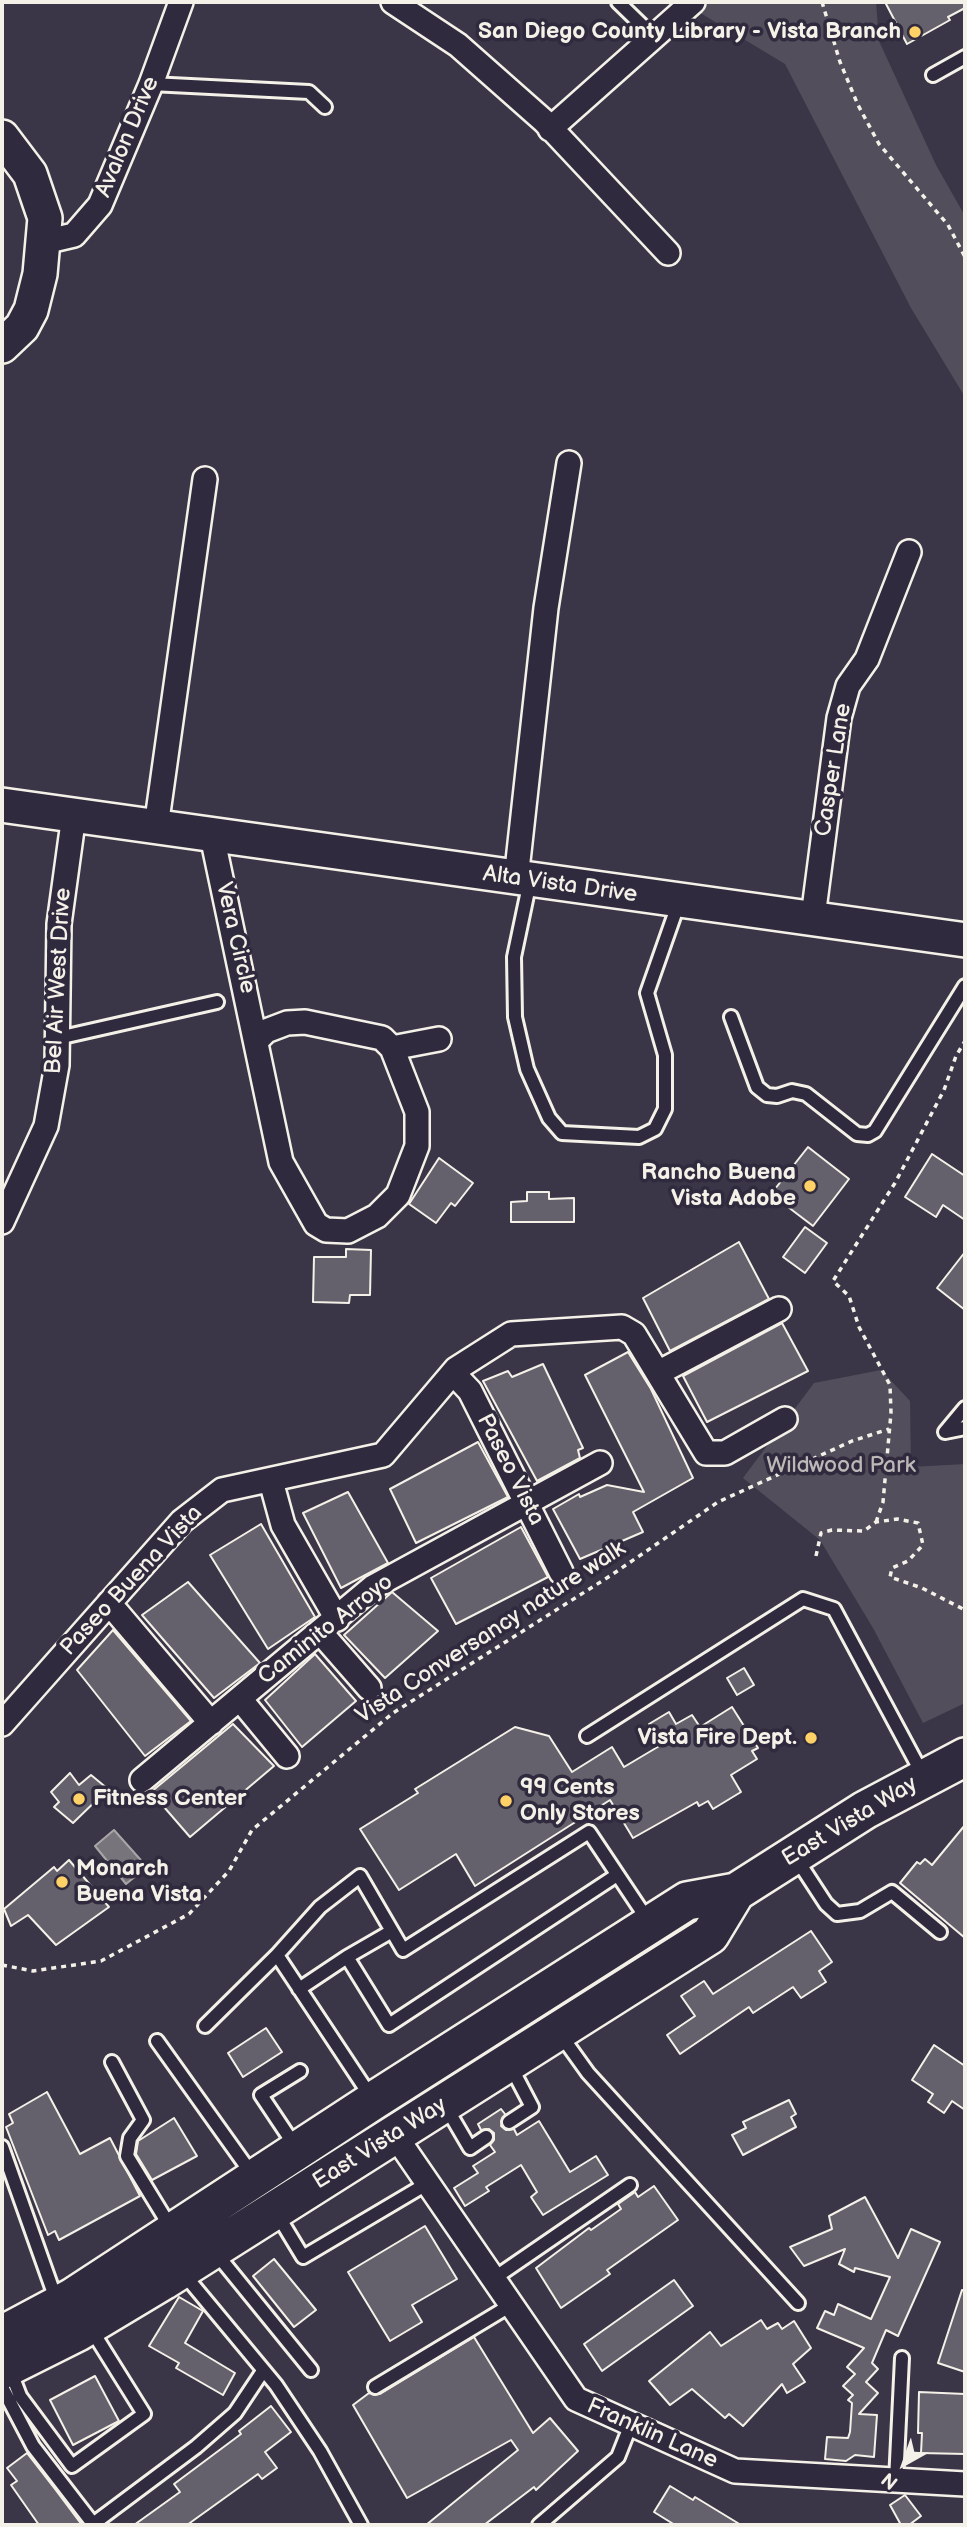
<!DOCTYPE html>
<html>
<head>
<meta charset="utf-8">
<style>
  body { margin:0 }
  #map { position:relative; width:967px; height:2527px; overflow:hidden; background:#3b3647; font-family:"Balsamiq Sans",sans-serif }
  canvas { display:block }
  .frame { position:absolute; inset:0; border:4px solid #f4f1e8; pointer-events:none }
  .north { position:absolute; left:869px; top:2429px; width:70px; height:70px; -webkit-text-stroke:5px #2f2a3d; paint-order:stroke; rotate:220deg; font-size:19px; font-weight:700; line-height:28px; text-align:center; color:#f4f1e8 }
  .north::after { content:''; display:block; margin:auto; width:24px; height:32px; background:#f4f1e8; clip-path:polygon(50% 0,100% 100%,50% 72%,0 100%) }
</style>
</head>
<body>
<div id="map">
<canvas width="967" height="2527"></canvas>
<div class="frame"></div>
<div class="north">N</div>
</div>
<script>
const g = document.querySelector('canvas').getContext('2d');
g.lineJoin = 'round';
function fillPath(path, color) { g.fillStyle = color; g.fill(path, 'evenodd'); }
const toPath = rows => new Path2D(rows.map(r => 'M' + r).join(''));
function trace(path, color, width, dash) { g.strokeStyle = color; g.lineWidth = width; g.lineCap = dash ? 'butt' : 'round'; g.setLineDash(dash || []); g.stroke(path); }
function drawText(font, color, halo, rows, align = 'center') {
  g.font = font + ' "Balsamiq Sans",sans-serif'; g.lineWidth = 7; g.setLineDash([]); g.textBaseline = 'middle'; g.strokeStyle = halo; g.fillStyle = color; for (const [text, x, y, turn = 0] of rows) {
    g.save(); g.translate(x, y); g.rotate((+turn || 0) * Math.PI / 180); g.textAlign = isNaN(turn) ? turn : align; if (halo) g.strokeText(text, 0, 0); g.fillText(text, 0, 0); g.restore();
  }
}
const green = toPath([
  [710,2,876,2,879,41,936,165,965,216,965,397,911,308,785,64,697,11],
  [881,1370,910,1401,911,1467,965,1464,965,1703,923,1723,873,1628,820,1540,743,1478,814,1383]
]);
const water = toPath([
  [114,1830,147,1867,126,1884,95,1846,114,1830]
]);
const building = toPath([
  [885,2,965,2,965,8,948,17,950,20,907,44,885,2],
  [808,1147,849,1179,813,1226,771,1194,808,1147],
  [932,1154,965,1176,965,1220,943,1205,936,1217,905,1197,932,1154],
  [439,1158,473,1183,455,1206,451,1203,436,1223,409,1204,439,1158],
  [527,1192,549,1192,549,1199,574,1198,574,1222,511,1222,511,1202,527,1201,527,1192],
  [805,1227,827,1243,805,1273,783,1257,805,1227],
  [739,1242,769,1299,670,1351,643,1298,739,1242],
  [346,1249,371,1250,370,1295,350,1295,349,1303,313,1302,314,1257,346,1257,346,1249],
  [965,1252,965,1310,937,1288,965,1252],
  [782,1323,808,1371,707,1422,683,1376,782,1323],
  [628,1352,651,1389,693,1478,633,1512,643,1532,580,1559,553,1509,579,1494,580,1497,607,1485,644,1492,585,1375,628,1352],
  [543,1364,583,1448,578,1450,580,1458,537,1481,483,1381,508,1371,512,1377,543,1364],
  [478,1442,508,1497,416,1543,390,1489,478,1442],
  [348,1492,388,1563,341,1588,303,1513,348,1492],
  [261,1524,315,1617,268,1649,210,1555,261,1524],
  [521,1527,548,1577,456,1624,431,1578,521,1527],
  [188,1582,260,1663,214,1698,142,1615,188,1582],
  [392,1592,438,1631,385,1678,344,1635,392,1592],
  [113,1630,191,1721,145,1756,77,1670,113,1630],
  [315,1654,356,1701,302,1747,265,1700,315,1654],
  [744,1668,754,1685,737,1695,727,1678,744,1668],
  [732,1707,758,1748,752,1751,757,1759,731,1775,741,1792,713,1809,708,1801,699,1806,697,1802,633,1838,610,1800,475,1886,456,1854,399,1890,360,1829,418,1793,415,1789,515,1727,549,1736,572,1772,612,1747,624,1767,661,1745,649,1724,669,1712,676,1724,692,1715,700,1727,732,1707],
  [233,1724,274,1766,190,1837,151,1792,233,1724],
  [70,1773,79,1785,91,1775,108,1789,73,1823,54,1807,59,1802,51,1792,70,1773],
  [965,1825,965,1938,900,1883,917,1862,920,1864,925,1859,932,1865,965,1825],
  [69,1860,109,1907,56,1945,28,1915,11,1926,4,1909,54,1867,57,1871,69,1860],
  [811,1931,832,1962,819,1971,826,1982,801,1998,793,1987,753,2013,749,2007,680,2054,667,2035,695,2016,681,1996,704,1981,713,1994,811,1931],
  [266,2028,282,2052,243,2077,228,2053,266,2028],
  [934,2045,965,2066,965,2110,952,2101,944,2113,928,2102,933,2094,912,2080,934,2045],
  [47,2092,80,2154,110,2138,140,2196,59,2240,55,2231,48,2235,6,2127,13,2123,9,2114,47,2092],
  [789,2100,796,2114,791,2117,796,2127,743,2155,732,2135,746,2128,743,2122,789,2100],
  [501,2109,505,2114,501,2126,506,2130,514,2129,517,2135,539,2121,570,2172,596,2156,608,2175,543,2215,531,2197,537,2192,521,2165,486,2187,489,2191,465,2206,454,2188,478,2173,473,2166,495,2152,490,2145,494,2140,494,2133,489,2129,481,2130,478,2124,501,2109],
  [174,2118,197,2156,152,2180,136,2154,138,2141,174,2118],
  [654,2186,678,2220,607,2270,610,2274,561,2308,536,2268,589,2228,591,2230,621,2209,618,2204,635,2192,638,2197,654,2186],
  [865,2197,898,2258,911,2229,940,2242,898,2336,886,2330,872,2363,878,2369,866,2382,878,2393,859,2414,877,2415,874,2457,855,2455,846,2461,825,2459,827,2437,848,2438,850,2432,852,2403,848,2400,853,2395,843,2386,855,2374,847,2367,864,2348,817,2328,825,2311,834,2315,838,2304,871,2319,890,2277,855,2268,854,2272,839,2264,845,2249,804,2266,790,2247,832,2229,829,2216,865,2197],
  [425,2226,457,2279,412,2305,422,2322,390,2341,348,2272,425,2226],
  [274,2259,316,2310,294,2327,253,2276,274,2259],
  [674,2280,693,2306,602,2371,584,2344,674,2280],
  [962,2290,965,2291,965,2372,938,2363,962,2290],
  [179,2297,203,2311,185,2343,235,2373,223,2395,176,2368,179,2363,149,2346,179,2297],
  [761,2320,767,2329,778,2323,782,2329,794,2321,811,2348,793,2364,805,2382,787,2393,782,2384,743,2426,729,2414,725,2418,692,2389,670,2405,649,2381,710,2332,721,2346,761,2320],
  [474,2337,533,2433,550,2418,578,2451,536,2490,534,2487,484,2525,426,2525,518,2450,511,2440,407,2498,353,2405,369,2393,380,2394,474,2337],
  [95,2376,119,2421,73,2445,50,2400,95,2376],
  [919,2392,965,2394,965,2454,921,2453,922,2433,918,2433,919,2392],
  [271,2406,291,2432,265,2452,277,2468,262,2479,258,2474,187,2525,134,2525,180,2492,174,2484,241,2434,239,2431,271,2406],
  [27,2453,55,2489,82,2525,39,2525,11,2485,17,2481,7,2468,27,2453],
  [670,2486,693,2500,695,2497,741,2525,675,2525,654,2512,670,2486],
  [905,2495,921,2516,909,2525,901,2525,890,2505,905,2495]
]);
const path = toPath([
  [822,2,840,62,858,105,879,144,948,225,965,257],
  [876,1522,883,1502,891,1413,890,1385,859,1327,849,1296,833,1281,895,1183,944,1090,956,1056,965,1041],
  [816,1556,821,1533,832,1530,864,1531,876,1522,897,1519,918,1523,923,1545,908,1561,892,1568,890,1577,922,1588,965,1610],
  [2,1965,33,1971,101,1961,189,1914,229,1871,252,1830,393,1713,610,1576,718,1502,852,1441,889,1429]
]);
const lane = toPath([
  [618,2,652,35],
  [933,75,965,57],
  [151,84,309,92,325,107],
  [530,881,514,957,515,1017,527,1069,549,1118,562,1133,639,1137,655,1129,665,1109,665,1055,647,993,679,902],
  [731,1017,757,1087,767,1095,777,1096,792,1091,806,1094,857,1134,868,1135,875,1131,965,986],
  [58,1038,217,1002],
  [965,1408,945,1432,965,1428],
  [587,1736,803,1599,834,1609,924,1777],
  [796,1858,826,1904,837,1914,860,1911,892,1892,940,1932],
  [392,1931,347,1957,389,2025,617,1875],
  [299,1989,347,1957],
  [205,2026,277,1955],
  [560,2034,588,2073,798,2303],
  [157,2041,254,2177],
  [112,2062,143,2120,130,2138,127,2156,171,2228],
  [371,2097,277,1955,320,1907,360,1876,403,1950,589,1832,649,1922],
  [446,2107,470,2148,486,2137],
  [509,2122,532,2107,510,2065],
  [295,2146,261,2095,300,2071],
  [2,2147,57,2302],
  [277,2214,303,2257,428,2183],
  [215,2252,311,2370],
  [183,2273,276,2385,320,2451,361,2525],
  [493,2279,630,2185],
  [10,2370,20,2396,72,2466,144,2414,91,2329],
  [2,2387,33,2446,94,2525],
  [375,2387,511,2305],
  [896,2481,902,2358],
  [93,2524,196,2447,235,2413,263,2371],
  [539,2525,618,2457,631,2424]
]);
const street = toPath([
  [393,2,458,45,544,121,668,253],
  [550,129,693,2],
  [44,242,74,235,100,205,151,84,181,2],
  [156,827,205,479],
  [212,836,281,1162,316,1224,326,1230,348,1231,377,1216,398,1195,417,1146,417,1112,392,1048,382,1038,305,1022,287,1023,266,1031,257,1040],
  [516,879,546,608,569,463],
  [813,917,839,718,848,686,867,659,909,552],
  [392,1048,439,1039],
  [2,1222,46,1126,57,1065,59,924,74,815],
  [453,1373,470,1391,561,1572],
  [658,1373,779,1309],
  [271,1481,283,1525,337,1619],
  [109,1603,211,1723],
  [321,1633,369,1688],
  [240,1699,287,1756],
  [2,1724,182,1521,222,1490,383,1455,456,1369,511,1334,622,1327,634,1334,706,1453,725,1453,785,1419],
  [142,1780,373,1587,600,1463],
  [394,2134,576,2399,735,2471,965,2484]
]);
const secondary = toPath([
  [2,137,30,174,45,218,40,274,31,310,22,327,2,346],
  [2,805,965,940]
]);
const primary = toPath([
  [2,2335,73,2297,373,2101,687,1901,736,1892,865,1810,965,1757],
  [2,2370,78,2332,163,2281,710,1935,736,1892]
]);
const markers = [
  [915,32,7,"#ffd166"],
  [810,1186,7,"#ffd166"],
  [811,1738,7,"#ffd166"],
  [79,1799,7,"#ffd166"],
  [506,1801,7,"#ffd166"],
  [62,1882,7,"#ffd166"]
];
const poiNames = [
  ["San Diego County Library - Vista Branch",901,32],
  ["Rancho Buena",796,1173],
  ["Vista Adobe",796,1199],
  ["Vista Fire Dept.",797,1738],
  ["99 Cents",520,1788,"left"],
  ["Only Stores",520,1814,"left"],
  ["Fitness Center",93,1799,"left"],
  ["Monarch",76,1869,"left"],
  ["Buena Vista",76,1895,"left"]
];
const streetNames = [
  ["Avalon Drive",128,137,-67],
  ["Casper Lane",834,770,-81],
  ["Alta Vista Drive",560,885,8],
  ["Vera Circle",235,938,77],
  ["Bel Air West Drive",59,981,-87],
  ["Paseo Vista",510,1470,63],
  ["Paseo Buena Vista",132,1581,-47],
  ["Caminito Arroyo",326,1630,-38],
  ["Vista Conversancy nature walk",491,1633,-33],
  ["East Vista Way",850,1822,-31],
  ["East Vista Way",380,2144,-32],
  ["Franklin Lane",652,2434,24]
];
const parkNames = [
  ["Wildwood Park",841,1466]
];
fillPath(green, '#534e5c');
fillPath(water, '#78747b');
trace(water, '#aaa6a7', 2);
fillPath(building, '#65616c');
trace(building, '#f4f1e8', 2);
trace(lane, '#f4f1e8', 18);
trace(street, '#f4f1e8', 28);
trace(secondary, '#f4f1e8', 38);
trace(primary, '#f4f1e8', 42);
trace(path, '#f4f1e8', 3.5, [5, 5]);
trace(lane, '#2f2a3d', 12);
trace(street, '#2f2a3d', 23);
trace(secondary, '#2f2a3d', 33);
trace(primary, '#2f2a3d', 37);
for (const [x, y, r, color] of markers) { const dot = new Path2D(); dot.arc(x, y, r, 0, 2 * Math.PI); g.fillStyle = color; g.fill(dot); trace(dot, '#2f2a3d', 2.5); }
drawText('bold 23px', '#f4f1e8', '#2f2a3d', poiNames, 'right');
drawText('23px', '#f4f1e8', '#2f2a3d', streetNames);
drawText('23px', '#bcb8b7', '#2f2a3d', parkNames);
</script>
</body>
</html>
